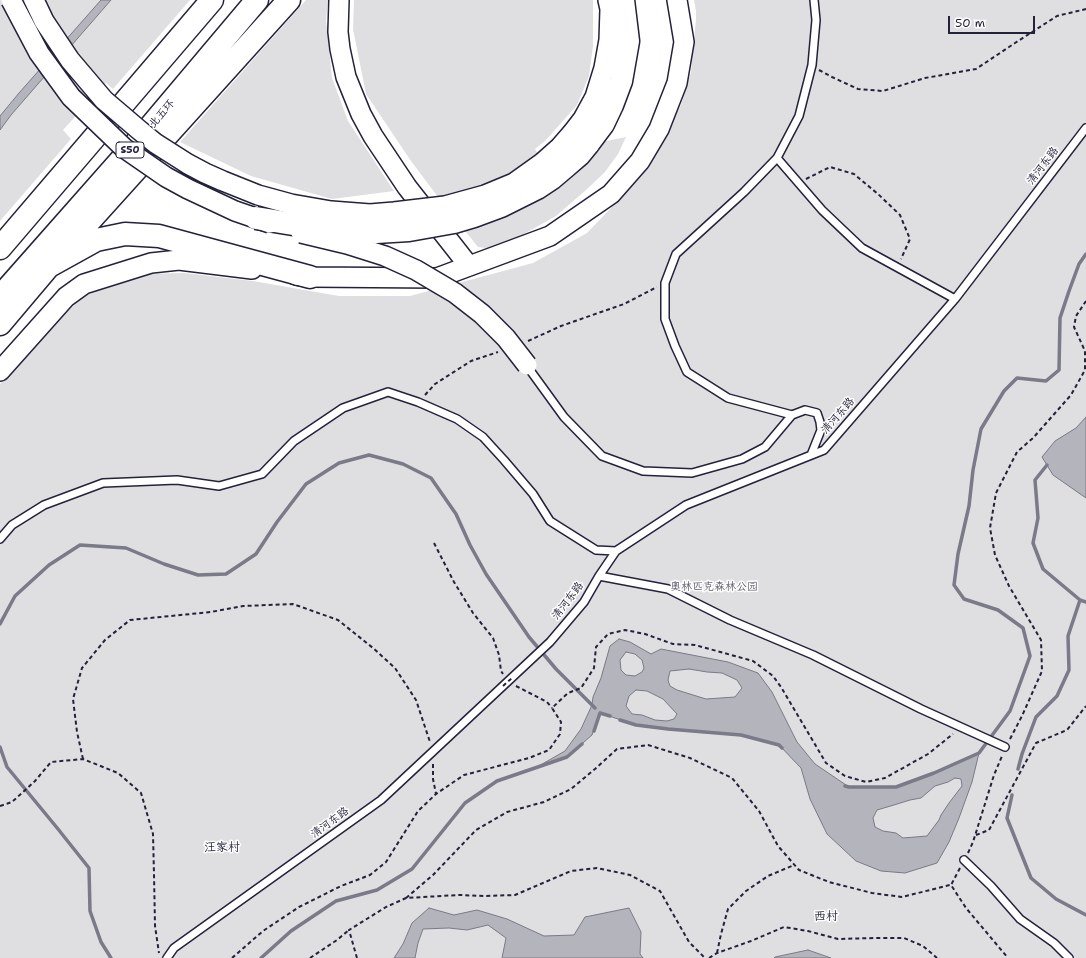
<!DOCTYPE html>
<html>
<head>
<meta charset="utf-8">
<style>
  body { margin:0 }
  #map { position:relative; width:1086px; height:958px; overflow:hidden; background:#fff; font-family:"Shantell Sans",sans-serif }
  canvas { display:block }
  .scale { position:absolute; left:948px; top:16px; width:87px; height:18px; box-sizing:border-box; border:2px solid #22223b; border-top:0; padding-left:5px; font-size:12px; line-height:14px; white-space:nowrap; color:#22223b; -webkit-text-stroke:3px #fff; paint-order:stroke }
</style>
</head>
<body>
<div id="map">
<canvas width="1086" height="958"></canvas>
<div class="scale">50 m</div>
</div>
<script>
const g = document.querySelector('canvas').getContext('2d');
g.lineJoin = 'round';
function fillPath(path, color) { g.fillStyle = color; g.fill(path, 'evenodd'); }
const toPath = rows => new Path2D(rows.map(r => 'M' + r).join(''));
function trace(path, color, width, dash) { g.strokeStyle = color; g.lineWidth = width; g.lineCap = dash ? 'butt' : 'round'; g.setLineDash(dash || []); g.stroke(path); }
function drawText(font, color, halo, rows, align = 'center') {
  g.font = font + ' "Shantell Sans","LXGW WenKai TC",sans-serif'; g.lineWidth = 3; g.setLineDash([]); g.textBaseline = 'middle'; g.strokeStyle = halo; g.fillStyle = color; for (const [text, x, y, turn = 0] of rows) {
    g.save(); g.translate(x, y); g.rotate((+turn || 0) * Math.PI / 180); g.textAlign = isNaN(turn) ? turn : align; if (halo) g.strokeText(text, 0, 0); g.fillText(text, 0, 0); g.restore();
  }
}
const green = toPath([
  [0,0,190,0,113,89,106,83,63,130,71,139,0,221],
  [306,0,328,0,326,20,332,78,348,121,394,191,332,199,251,176,180,142],
  [354,0,593,0,593,46,589,76,577,105,546,140,535,149,557,187,578,171,602,142,626,137,618,154,605,172,586,190,556,216,522,235,486,248,478,247,435,193,411,161,366,94,353,29],
  [694,0,1086,0,1086,958,0,958,0,384,42,337,82,297,141,274,184,273,253,281,339,296,410,296,533,263,587,233,633,185,681,105,691,72,696,19,696,11]
]);
const water = toPath([
  [101,0,111,0,11,115,0,130,0,116,19,93,101,0],
  [1086,417,1086,498,1053,475,1042,457,1055,441,1076,428,1086,417],
  [619,639,630,642,651,654,661,649,728,662,758,673,772,692,797,742,815,764,849,787,896,787,934,773,979,753,972,782,959,818,949,842,937,863,905,873,881,871,856,861,827,834,810,799,801,768,779,745,741,735,668,729,636,725,600,713,592,735,567,757,537,767,565,751,581,729,592,705,593,697,601,678,610,646,619,639],
  [626,652,635,654,642,660,644,668,642,672,635,676,626,675,621,670,620,660,626,652],
  [689,669,707,672,722,673,737,680,742,688,735,697,706,699,677,690,670,686,668,680,670,671,689,669],
  [636,690,647,691,663,699,677,714,674,719,667,721,655,720,642,715,632,714,626,706,629,696,636,690],
  [955,778,961,779,962,786,949,803,941,815,939,820,927,836,903,838,896,833,883,831,875,827,873,818,877,810,894,805,910,800,921,798,935,786,948,782,955,778],
  [429,908,454,915,477,910,507,919,544,936,574,935,585,917,629,908,641,932,640,954,643,958,502,958,506,938,488,925,467,930,449,928,423,929,418,943,415,958,394,958,403,944,412,923,429,908],
  [808,950,831,958,774,958,775,957,808,950]
]);
const stream = toPath([
  [1080,600,1086,602],
  [0,624,15,596,49,565,80,545,126,548,164,564,198,575,226,574,256,554,277,522,306,484,339,463,369,455,403,464,431,478,456,514,470,545,486,574,529,637,556,669,595,708],
  [620,720,636,725,668,729,741,735,779,745,782,748],
  [594,731,600,713,610,716],
  [0,747,7,767,58,829,89,868,90,911,101,942,111,958],
  [1018,769,1022,754,1036,717,1057,696,1069,670,1068,636,1080,600,1043,569,1033,543,1038,518,1035,480,1047,465],
  [845,786,849,787,896,787,934,773,979,753,1010,711,1030,656,1023,628,998,610,964,599,954,585,958,554,969,506,973,470,981,429,1004,391,1017,378,1046,381,1059,370,1060,318,1069,291,1079,264,1086,254],
  [1012,795,1007,818,1031,878,1056,899,1086,915],
  [261,958,291,931,336,901,377,890,412,869,465,803,497,781,567,757,582,744]
]);
const path = toPath([
  [819,70,832,77,858,89,883,91,925,78,976,69,1015,43,1057,16,1086,9],
  [806,179,830,167,854,174,878,194,900,215,910,239,901,259],
  [528,341,561,326,624,304,657,287],
  [425,395,435,384,471,361,498,352],
  [434,543,454,582,473,613,493,638,499,655,501,671,503,674],
  [516,686,547,702,552,708],
  [1010,739,1022,716,1042,671,1041,640,1009,586,995,555,990,528,996,493,1017,452,1033,438,1071,395,1085,370,1085,351,1074,327,1076,316,1086,301],
  [83,759,77,732,73,699,82,668,105,640,130,620,211,612,243,606,293,604,338,620,373,648,395,668,416,700,430,742],
  [433,764,433,779,436,794],
  [0,806,12,802,35,781,51,762,83,759,118,773,141,793,153,834,154,875,155,926,159,953],
  [976,835,989,830,1036,743,1067,730,1086,706],
  [968,853,973,842,994,775,1002,756],
  [960,868,951,885,966,908,1008,958],
  [406,898,433,875,476,830,507,812,544,802,571,789,595,769,617,749,648,745,690,758,732,778,759,811,778,846,799,870,829,882,872,893,902,897,950,885],
  [717,953,721,934,728,909,746,891,768,876,794,865],
  [232,958,263,931,299,907,341,886,370,875,386,862,418,811,436,794,464,775,529,758,549,750,560,734,561,722,552,708,568,693,581,688,594,668,596,647,608,634,625,630,645,634,673,644,695,645,753,661,773,676,781,687,826,763,845,776,866,782,885,778,928,754,953,734],
  [310,958,337,940,349,930],
  [357,958,349,930,386,907,406,898,459,895,486,896,515,895,571,871,597,868,630,875,660,891,689,942,705,958],
  [709,958,717,953,751,941,784,927,808,931,838,939,874,938,904,938,923,946,937,958]
]);
const lane = toPath([
  [777,158,822,210,862,248,955,299],
  [527,366,564,417,602,456,643,471,692,473,742,459,765,447,792,415],
  [811,455,821,430,820,422,817,413,805,410,792,415,728,398,687,372,675,346,665,319,665,283,676,254,744,192,777,158,799,116,812,65,816,20,814,0],
  [0,539,12,525,44,505,103,483,177,480,219,486,262,474,294,441,343,408,388,392,418,402,457,419,483,437,504,460,533,494,550,521,596,550,616,551],
  [599,576,668,589,730,620,813,655,921,709,1005,747],
  [964,860,991,886,1020,919,1054,943,1069,958],
  [167,958,174,948,381,800,550,642,584,602,599,576,616,551,686,505,824,450,955,299,1086,128]
]);
const secondary = toPath([
  [339,0,338,32,340,49,346,77,361,114,373,136,407,187,469,266],
  [573,132,583,119,595,97,604,68,609,40,610,9,608,0],
  [296,275,310,277,437,278,550,236,611,194,640,161,659,129,677,83,684,42,677,0],
  [0,371,66,297,84,284,151,263,179,260,252,269]
]);
const highway = toPath([
  [588,144,603,124,612,105,621,81,628,41,623,0],
  [0,248,212,0],
  [49,266,289,0],
  [0,297,144,134,257,0],
  [0,324,49,266,96,240,125,234,159,236,310,277]
]);
const pathBridge = toPath([
  [503,686,512,678]
]);
const secondaryBridge = toPath([
  [11,0,39,53,71,97,124,148,166,177,188,189,235,211,270,223],
  [34,0,44,21,70,60,104,100,138,129,155,143,188,164,205,173,223,181,258,195,291,204,331,211,370,214,394,212,445,206,485,195,514,183,542,163,560,147,573,132],
  [301,233,347,244,385,256,416,270,438,283,455,293,482,314,506,338,527,365]
]);
const highwayBridge = toPath([
  [256,218,305,226,349,230,376,232,409,230,454,222,474,216,501,206,537,188,552,178,565,167,579,155,588,144]
]);
const shields = [
  [130,150,28]
];
const shieldNames = [
  ["S50",130,150]
];
const streetNames = [
  ["北五环",162,114,-50],
  ["清河东路",1043,166,-53],
  ["清河东路",838,416,-49],
  ["清河东路",568,601,-53],
  ["清河东路",330,823,-36]
];
const parkNames = [
  ["奥林匹克森林公园",714,587]
];
const neighbourhoodNames = [
  ["汪家村",222,848],
  ["西村",826,917]
];
fillPath(green, '#dfdfe2');
fillPath(water, '#b4b4bc');
trace(water, '#7a7a88', 1);
trace(stream, '#7a7a88', 3.5);
trace(lane, '#22223b', 10);
trace(secondary, '#22223b', 22);
trace(highway, '#22223b', 25);
trace(path, '#22223b', 2, [4, 3]);
trace(lane, '#fff', 7);
trace(secondary, '#fff', 19);
trace(highway, '#fff', 22);
trace(secondaryBridge, '#22223b', 22, []);
trace(highwayBridge, '#22223b', 25, []);
trace(pathBridge, '#22223b', 2, [4, 3]);
trace(secondaryBridge, '#fff', 19);
trace(highwayBridge, '#fff', 22);
for (const [x, y, w] of shields) { const box = new Path2D(); box.roundRect(x - w / 2, y - 8, w, 16, 3); g.fillStyle = '#fff'; g.fill(box); trace(box, '#22223b', 1); }
drawText('bold 10px', '#22223b', null, shieldNames);
drawText('11px', '#22223b', '#fff', streetNames);
drawText('11px', '#5b5b6d', '#fff', parkNames);
drawText('12px', '#22223b', '#fff', neighbourhoodNames);
</script>
</body>
</html>
